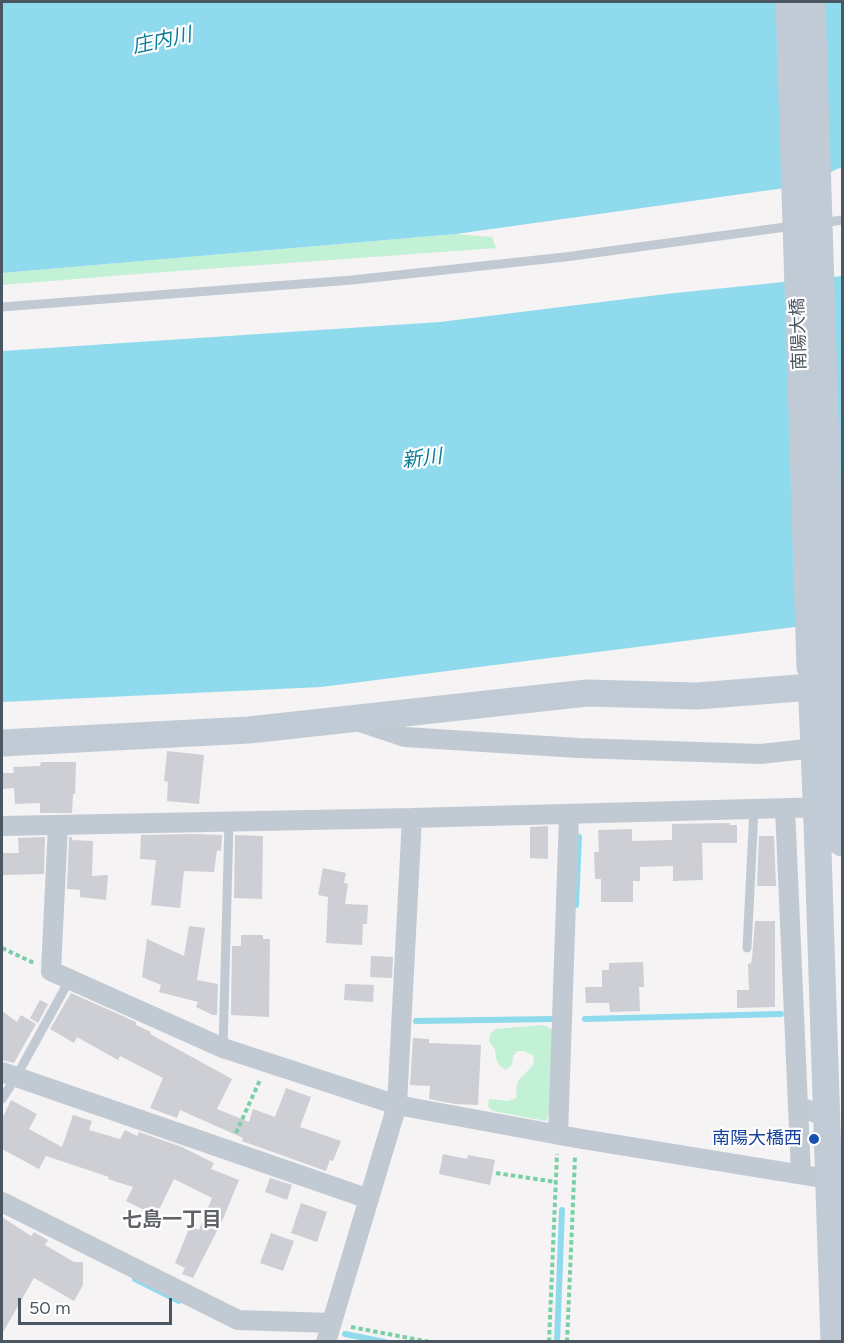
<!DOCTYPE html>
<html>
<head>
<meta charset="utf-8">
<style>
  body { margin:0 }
  #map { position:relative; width:844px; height:1343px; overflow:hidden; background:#f5f3f3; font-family:Figtree,sans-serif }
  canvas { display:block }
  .frame { position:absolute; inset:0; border:3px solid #4a5661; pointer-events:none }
  .scale { position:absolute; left:18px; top:1298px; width:154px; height:27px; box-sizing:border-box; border:3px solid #4a5661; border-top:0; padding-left:8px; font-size:18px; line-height:21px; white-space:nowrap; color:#4a5661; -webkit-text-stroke:4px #fff; paint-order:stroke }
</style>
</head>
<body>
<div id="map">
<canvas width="844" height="1343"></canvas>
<div class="frame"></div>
<div class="scale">50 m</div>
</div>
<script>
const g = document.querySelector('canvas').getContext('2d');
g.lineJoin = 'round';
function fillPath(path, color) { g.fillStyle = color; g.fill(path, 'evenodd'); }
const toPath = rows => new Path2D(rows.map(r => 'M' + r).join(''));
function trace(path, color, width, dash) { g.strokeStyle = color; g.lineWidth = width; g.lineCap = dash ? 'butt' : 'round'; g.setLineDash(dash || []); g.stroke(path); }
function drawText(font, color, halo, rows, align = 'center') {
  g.font = font + ' Figtree,"Noto Sans JP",sans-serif'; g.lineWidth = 4.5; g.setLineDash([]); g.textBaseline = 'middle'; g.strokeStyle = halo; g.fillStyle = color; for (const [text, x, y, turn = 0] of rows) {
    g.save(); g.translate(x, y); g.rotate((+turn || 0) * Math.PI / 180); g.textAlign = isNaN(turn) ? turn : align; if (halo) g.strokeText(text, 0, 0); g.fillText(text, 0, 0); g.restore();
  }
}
const green = toPath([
  [456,234,492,237,496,248,137,274,2,285,2,273],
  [541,1025,546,1026,553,1030,549,1113,546,1121,493,1111,488,1107,489,1099,508,1101,517,1098,516,1090,518,1081,533,1065,534,1056,524,1051,517,1051,513,1056,512,1065,506,1070,500,1066,496,1059,495,1050,489,1041,490,1034,496,1029]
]);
const water = toPath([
  [2,2,842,2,842,167,799,186,456,234,2,273],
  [842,276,842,621,321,687,2,702,2,351,440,322,666,294]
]);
const stream = toPath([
  [576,905,579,837],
  [585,1019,781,1014],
  [416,1021,554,1019],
  [135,1279,179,1301],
  [345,1334,385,1342],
  [557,1342,562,1210]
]);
const building = toPath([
  [167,751,204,755,199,804,167,801,168,782,164,781],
  [41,762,76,762,75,794,73,794,72,813,40,813,40,803,15,804,14,788,2,789,2,773,14,773,13,767,40,766],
  [730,823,730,825,737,825,737,843,702,843,703,880,673,881,673,866,640,867,640,881,633,881,633,902,601,902,601,879,595,879,594,852,599,852,598,830,632,829,632,841,672,840,672,824],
  [548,826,548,859,530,858,530,827],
  [196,834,222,835,221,851,217,850,214,872,184,871,180,908,151,905,156,860,140,859,141,835],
  [235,835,263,836,262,899,234,898],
  [759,836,774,836,776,886,757,886],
  [45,837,44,874,2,875,2,853,19,853,18,838],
  [69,837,72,837,72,840,93,841,92,876,108,875,106,900,80,897,80,890,67,889],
  [323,868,346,873,344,883,348,884,345,904,368,905,367,924,363,924,362,945,326,943,328,897,318,895],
  [755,921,775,921,775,1007,737,1008,737,990,749,990,748,964,751,963,752,959],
  [189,926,205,928,197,980,218,984,217,1015,213,1015,196,1007,198,1002,159,992,161,985,142,977,147,939,184,956],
  [241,935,263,935,263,939,270,939,269,1017,231,1015,232,946,241,946],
  [371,956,393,957,392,978,370,977],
  [643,962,644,987,639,987,640,1011,610,1012,609,1003,586,1003,585,987,602,987,602,970,609,970,609,963],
  [345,984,374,985,373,1002,344,1000],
  [71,993,136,1022,136,1025,151,1032,150,1034,232,1079,217,1109,249,1122,253,1109,275,1117,286,1088,311,1097,300,1127,341,1141,333,1161,330,1160,326,1171,242,1141,243,1138,180,1110,177,1118,150,1108,163,1078,120,1056,118,1060,77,1037,74,1043,50,1029],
  [40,1000,48,1004,38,1023,30,1018],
  [2,1011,17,1022,21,1015,36,1024,14,1063,2,1060],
  [413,1038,429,1039,429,1043,481,1045,478,1105,455,1104,429,1099,430,1086,410,1085],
  [11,1100,37,1114,29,1129,62,1147,73,1115,92,1121,89,1130,120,1139,125,1130,137,1136,139,1132,182,1147,214,1163,211,1169,239,1180,223,1219,193,1278,182,1274,185,1268,175,1263,190,1226,199,1230,212,1198,174,1179,156,1216,126,1201,133,1187,108,1179,109,1177,46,1156,39,1169,2,1149,2,1119],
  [443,1154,467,1159,468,1155,495,1160,490,1185,439,1174],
  [270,1178,292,1185,287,1200,265,1192],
  [301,1203,327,1212,317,1242,291,1233],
  [2,1217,31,1236,34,1232,48,1240,45,1245,74,1262,83,1262,83,1285,74,1301,34,1278,2,1334],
  [271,1233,294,1241,283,1271,260,1263]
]);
const path = toPath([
  [2,948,34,963],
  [236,1133,260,1080],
  [496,1173,556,1182],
  [351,1327,430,1342],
  [549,1342,557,1154],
  [567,1342,575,1157]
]);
const lane = toPath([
  [821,223,842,220],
  [2,307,352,280,565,257,793,226],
  [747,948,754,809],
  [223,1048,229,822],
  [2,1099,16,1077,70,979]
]);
const street = toPath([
  [357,721,405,737,578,748,760,754,825,747],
  [785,808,798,1106,826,1117],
  [412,818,828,807],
  [58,825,51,971,223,1048,397,1105,576,1138,828,1179],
  [2,826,412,818,397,1105,326,1342],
  [2,1072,369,1199],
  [798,1106,801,1174],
  [558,1135,569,815],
  [2,1202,238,1320,332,1323]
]);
const secondary = toPath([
  [2,743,249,730,587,693,697,696,811,687,842,682],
  [842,820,842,843],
  [817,821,834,1342]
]);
const secondaryBridge = toPath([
  [789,2,810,667],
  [812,2,833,667],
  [837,699,842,820],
  [812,701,817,821]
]);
const markers = [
  [814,1139,6,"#1a4fb4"]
];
const streetNames = [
  ["南陽大橋",799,334,-92]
];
const transitNames = [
  ["南陽大橋西",802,1139]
];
const waterNames = [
  ["庄内川",162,41,-12],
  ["新川",422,459,-7]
];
const neighbourhoodNames = [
  ["七島一丁目",172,1220]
];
fillPath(green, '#c3f1d5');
fillPath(water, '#90daee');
trace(stream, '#90daee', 6);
fillPath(building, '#cdcfd5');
trace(path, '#7ad0a6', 4, [4.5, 3]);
trace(lane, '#c1cad2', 9);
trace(street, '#c1cad2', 20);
trace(secondary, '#c1cbd6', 27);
trace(secondaryBridge, '#c1cbd6', 27);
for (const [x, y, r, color] of markers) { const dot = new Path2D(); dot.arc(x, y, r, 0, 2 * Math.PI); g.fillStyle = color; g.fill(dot); trace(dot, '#fff', 2); }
drawText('18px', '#4a5661', '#fff', streetNames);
drawText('18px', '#164399', '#fff', transitNames, 'right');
drawText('italic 20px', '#0c7c9b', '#fff', waterNames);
drawText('bold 20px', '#5f6368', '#fff', neighbourhoodNames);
</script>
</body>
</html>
